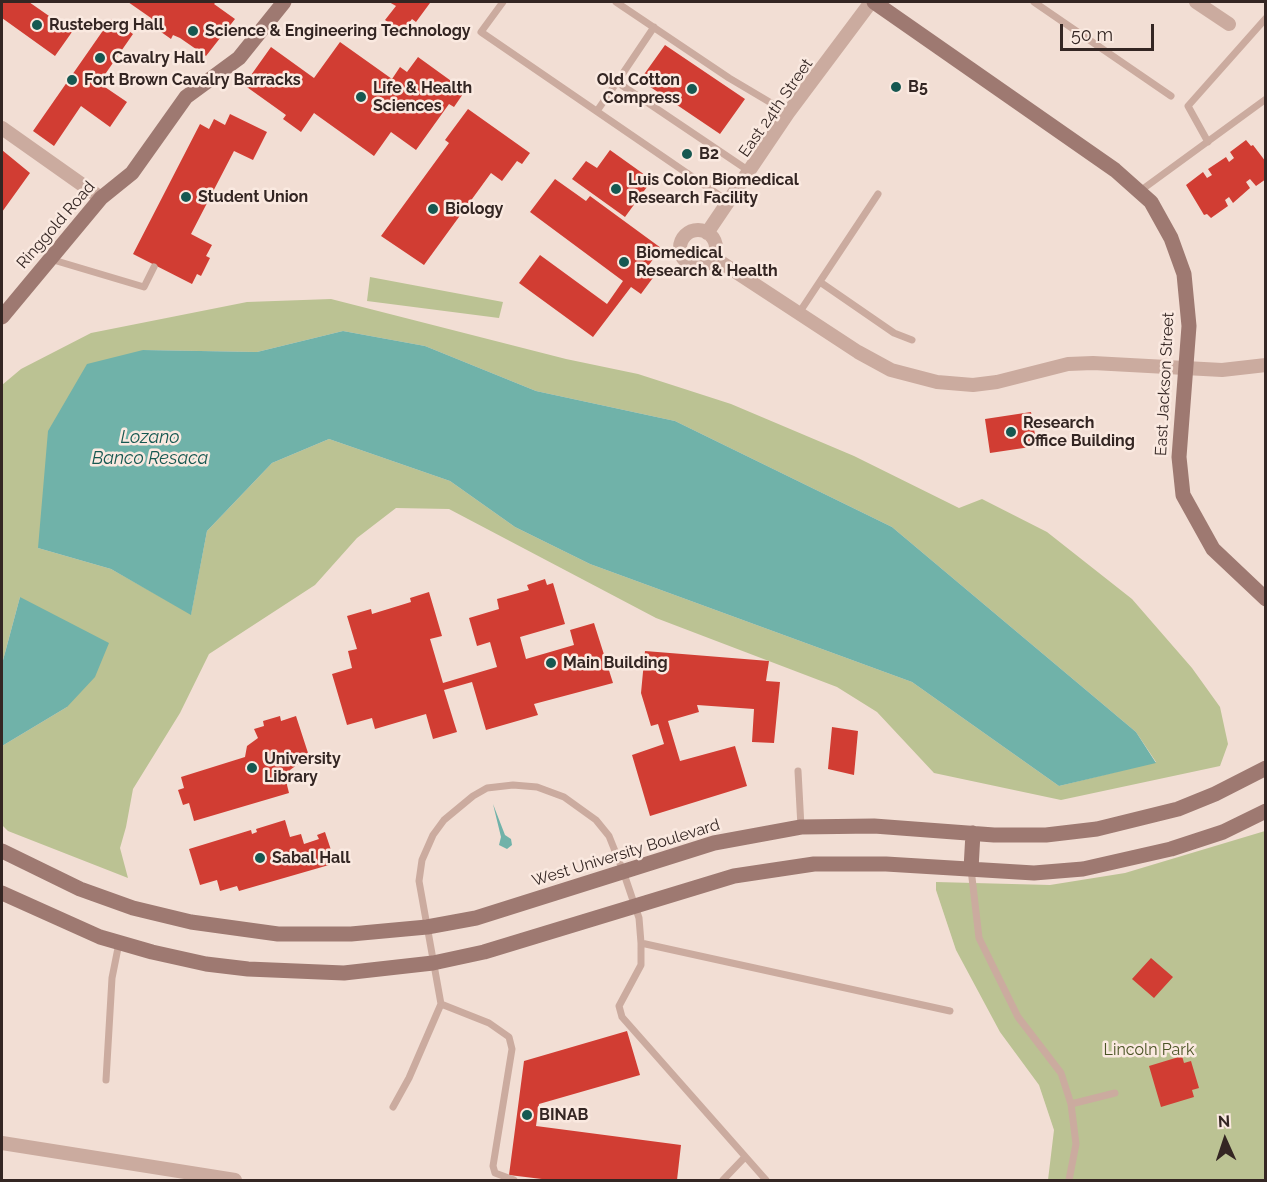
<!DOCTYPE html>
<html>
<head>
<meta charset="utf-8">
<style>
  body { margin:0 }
  #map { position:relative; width:1267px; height:1182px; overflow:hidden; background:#f2ded4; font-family:Raleway,sans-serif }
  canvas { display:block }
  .frame { position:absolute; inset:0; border:3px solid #342623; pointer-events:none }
  .north { position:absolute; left:1195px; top:1110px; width:60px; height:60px; -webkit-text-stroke:4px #fae9e0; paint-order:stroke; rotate:357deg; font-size:16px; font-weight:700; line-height:24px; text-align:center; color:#342623 }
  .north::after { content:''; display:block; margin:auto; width:21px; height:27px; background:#342623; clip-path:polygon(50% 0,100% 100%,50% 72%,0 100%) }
  .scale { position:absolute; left:1060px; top:24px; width:94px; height:27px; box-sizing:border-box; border:3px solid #342623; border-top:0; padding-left:8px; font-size:18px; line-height:21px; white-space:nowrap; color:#342623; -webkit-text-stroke:4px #fae9e0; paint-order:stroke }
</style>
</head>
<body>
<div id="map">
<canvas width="1267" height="1182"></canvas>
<div class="frame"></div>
<div class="north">N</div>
<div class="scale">50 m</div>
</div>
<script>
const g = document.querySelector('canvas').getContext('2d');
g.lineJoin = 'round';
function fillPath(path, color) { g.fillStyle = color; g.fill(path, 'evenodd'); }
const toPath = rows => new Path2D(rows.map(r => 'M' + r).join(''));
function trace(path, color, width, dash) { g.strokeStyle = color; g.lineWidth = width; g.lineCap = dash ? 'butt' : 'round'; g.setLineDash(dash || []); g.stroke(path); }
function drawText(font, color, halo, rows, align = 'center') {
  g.font = font + ' Raleway,sans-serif'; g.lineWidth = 5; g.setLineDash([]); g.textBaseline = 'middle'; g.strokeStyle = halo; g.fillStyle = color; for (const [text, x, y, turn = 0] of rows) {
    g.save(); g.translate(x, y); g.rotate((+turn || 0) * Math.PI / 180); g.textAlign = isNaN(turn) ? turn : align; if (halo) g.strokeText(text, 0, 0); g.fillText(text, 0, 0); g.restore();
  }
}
const green = toPath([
  [370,277,503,302,499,318,367,301],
  [331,299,566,359,638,374,731,404,854,456,959,508,982,499,1047,532,1132,599,1192,668,1220,707,1228,744,1220,766,1061,800,934,773,877,712,837,687,656,618,449,509,396,508,357,538,315,585,209,654,180,713,133,789,126,827,120,848,128,878,8,831,2,825,2,746,67,707,20,597,2,664,2,385,21,369,91,333,247,302],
  [343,331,425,346,536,391,675,421,892,527,1136,732,1156,762,1059,786,912,682,590,564,515,527,450,481,329,439,272,463,207,531,191,614,111,569,38,548,143,350,257,352],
  [1265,831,1265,1180,1048,1180,1054,1130,1039,1085,1000,1032,956,950,936,890,936,882,1050,885,1125,873]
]);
const water = toPath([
  [343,331,425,346,536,391,675,421,892,527,1136,732,1156,763,1059,786,912,682,590,564,515,527,450,481,329,439,272,463,207,531,191,615,111,569,38,548,48,431,87,364,143,350,257,352],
  [20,597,109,643,95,677,67,707,2,746,2,664],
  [493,804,505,835,511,839,512,845,507,849,499,845,501,837]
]);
const building = toPath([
  [2,2,29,2,72,32,55,56,2,18],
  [128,2,216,2,214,4,235,19,206,56,180,38,173,35,171,39,154,27,156,24,151,18],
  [389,2,427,2,430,3,416,22,412,19,402,32,385,20,396,6],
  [111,19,133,34,99,83,127,102,110,127,81,106,54,146,33,131],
  [340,42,392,79,400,67,407,72,418,57,465,91,454,107,449,104,416,150,391,132,374,156,314,113,301,132,283,119,286,115,244,85,271,47,314,78],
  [665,45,745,99,720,134,640,80],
  [468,109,530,153,522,164,517,161,502,181,491,173,424,265,381,236,449,143,445,140],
  [230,114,267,132,253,160,234,151,191,234,212,245,206,256,210,258,201,276,197,274,192,284,133,254,200,124,209,129,214,119,225,125],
  [1246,140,1251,146,1253,145,1266,162,1266,179,1256,186,1250,179,1246,182,1250,188,1233,203,1229,197,1225,200,1228,206,1211,218,1207,214,1204,215,1186,185,1203,172,1207,178,1212,175,1208,169,1226,157,1229,162,1234,158,1230,152],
  [2,150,30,173,2,212],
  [610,150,652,180,625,217,572,179,586,161,597,168],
  [555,179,586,201,590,196,661,248,646,269,655,275,641,294,631,287,593,337,519,283,540,255,607,304,623,281,530,212],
  [1031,412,1037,446,990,453,985,419],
  [545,579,547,585,553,583,565,624,520,637,526,659,574,645,570,630,594,623,613,683,534,704,538,715,486,730,472,682,444,690,457,732,433,739,426,714,375,729,372,718,347,725,332,674,352,668,348,651,357,649,347,616,371,609,372,614,411,602,410,598,429,592,442,636,430,639,443,683,497,667,490,642,477,646,469,618,499,609,497,599,529,590,527,585],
  [645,651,769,661,766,681,780,682,774,743,752,742,754,709,697,705,699,712,668,721,680,761,735,746,747,786,650,816,632,755,664,744,658,724,651,726,641,693],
  [280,716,281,721,296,716,309,756,290,770,287,785,289,793,194,821,189,803,183,805,178,790,184,788,181,777,245,757,247,746,258,738,254,729,264,726,263,721],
  [832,727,858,731,854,775,828,769],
  [285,820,290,837,301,834,304,844,319,839,317,835,325,832,331,850,325,852,329,865,239,891,237,886,220,891,217,880,200,885,189,849,251,830,252,834,257,832,256,829],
  [1151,958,1173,977,1154,998,1132,979],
  [627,1031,640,1075,539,1104,536,1126,681,1145,677,1180,550,1180,509,1175,524,1061],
  [1182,1056,1184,1063,1191,1061,1199,1088,1192,1090,1194,1097,1161,1107,1149,1066]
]);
const lane = toPath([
  [503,2,481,32,729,202],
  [616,2,729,78,788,113],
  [1034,2,1171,96],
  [617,82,654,27],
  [597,111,617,82,749,171],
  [1208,142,1188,106,1266,18],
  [1140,191,1266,99],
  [50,259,144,287,154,267],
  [820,282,894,333,912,340],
  [799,313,878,194],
  [798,771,801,827],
  [971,869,979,938,1018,1017,1061,1073,1071,1104,1076,1144,1069,1180],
  [641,943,641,965,619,1006,622,1017,766,1180],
  [441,1004,489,1023,509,1037,512,1049,493,1166,495,1173,514,1180],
  [106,1080,112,978,119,943],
  [1071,1104,1115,1093],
  [393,1107,409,1078,441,1004,419,881,422,860,433,835,444,820,473,796,487,788,513,785,537,787,564,797,596,820,609,836,623,871,639,918,641,943,950,1011],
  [723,1180,745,1157]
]);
const street = toPath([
  [1196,2,1229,24],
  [2,128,101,198],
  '680 248a18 18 0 1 1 36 0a18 18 0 1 1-36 0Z',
  [707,233,788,113,871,2],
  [713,257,858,352,891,370,937,382,973,385,997,382,1068,364,1093,363,1222,370,1266,365],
  [2,1143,235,1180]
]);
const secondary = toPath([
  [874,2,1115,170,1151,202,1171,238,1184,274,1189,326,1179,457,1183,495,1213,549,1266,599],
  [2,317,101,198,132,173,186,97,239,58,284,2],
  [2,851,80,889,133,908,191,922,278,934,351,934,427,927,476,918,714,843,801,827,874,826,994,835,1046,835,1097,829,1178,809,1215,794,1266,768],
  [971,869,973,833],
  [2,893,100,937,152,952,206,964,248,969,344,973,433,963,484,952,734,876,814,864,886,864,1034,873,1083,869,1171,849,1223,832,1266,811]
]);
const markers = [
  [37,25,6,"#165851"],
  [193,31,6,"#165851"],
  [100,58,6,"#165851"],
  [72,80,6,"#165851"],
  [896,87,6,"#165851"],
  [692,89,6,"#165851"],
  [361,97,6,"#165851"],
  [687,154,6,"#165851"],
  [616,189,6,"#165851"],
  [186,197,6,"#165851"],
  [433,209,6,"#165851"],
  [624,262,6,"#165851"],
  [1011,432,6,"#165851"],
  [551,663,6,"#165851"],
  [252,768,6,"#165851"],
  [260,858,6,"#165851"],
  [527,1115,6,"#165851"]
];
const poiNames = [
  ["Rusteberg Hall",49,25],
  ["Science & Engineering Technology",205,31],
  ["Cavalry Hall",112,58],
  ["Fort Brown Cavalry Barracks",84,80],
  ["Old Cotton",680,80,"right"],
  ["Compress",680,98,"right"],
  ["B5",908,87],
  ["Life & Health",373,88],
  ["Sciences",373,106],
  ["B2",699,154],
  ["Luis Colon Biomedical",628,180],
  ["Research Facility",628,198],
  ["Student Union",198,197],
  ["Biology",445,209],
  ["Biomedical",636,253],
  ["Research & Health",636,271],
  ["Research",1023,423],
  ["Office Building",1023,441],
  ["Main Building",563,663],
  ["University",264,759],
  ["Library",264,777],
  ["Sabal Hall",272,858],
  ["BINAB",539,1115]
];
const streetNames = [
  ["East 24th Street",776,108,-55],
  ["Ringgold Road",56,225,-49],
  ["East Jackson Street",1165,384,-87],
  ["West University Boulevard",626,853,-17]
];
const parkNames = [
  ["Lincoln Park",1149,1050]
];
const waterNames = [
  ["Lozano",150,438],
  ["Banco Resaca",150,459]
];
fillPath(green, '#bbc293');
fillPath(water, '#70b2a9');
fillPath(building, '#d13d33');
trace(lane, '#cbab9f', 7);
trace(street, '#cbab9f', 14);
trace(secondary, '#9e7971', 15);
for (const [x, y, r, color] of markers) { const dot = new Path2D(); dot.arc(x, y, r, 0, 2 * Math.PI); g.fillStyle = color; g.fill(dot); trace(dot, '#fae9e0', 2); }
drawText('bold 16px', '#342623', '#fae9e0', poiNames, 'left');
drawText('16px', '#342623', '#fae9e0', streetNames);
drawText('16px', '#4b5425', '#fae9e0', parkNames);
drawText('italic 18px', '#165851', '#fae9e0', waterNames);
</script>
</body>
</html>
